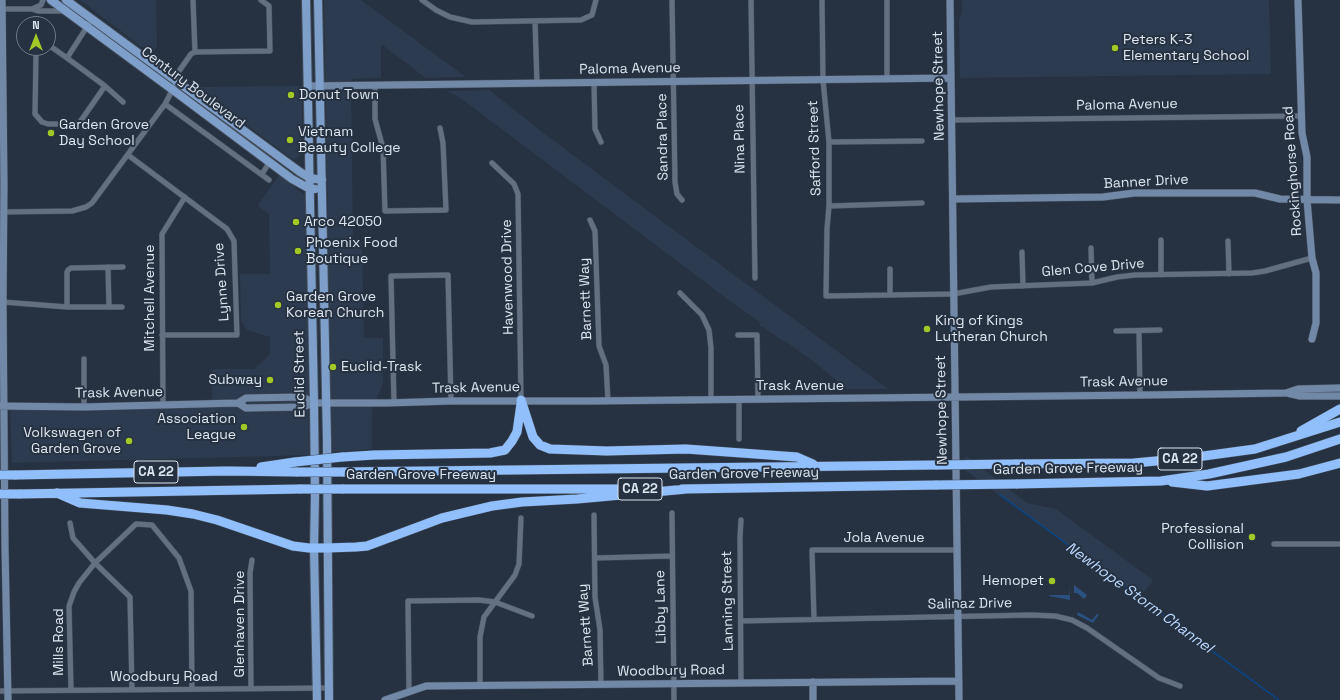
<!DOCTYPE html>
<html>
<head>
<meta charset="utf-8">
<style>
  body { margin:0 }
  #map { position:relative; width:1340px; height:700px; overflow:hidden; background:#263241; font-family:"Space Grotesk",sans-serif }
  canvas { display:block }
  .north { position:absolute; left:16px; top:16px; width:40px; height:40px; box-sizing:border-box; background:#263241; border:1px solid #6f7a87; border-radius:50%; rotate:0deg; font-size:11px; font-weight:700; line-height:16px; text-align:center; color:#dde5ef }
  .north::after { content:''; display:block; margin:auto; width:14px; height:18px; background:#a3c927; clip-path:polygon(50% 0,100% 100%,50% 72%,0 100%) }
</style>
</head>
<body>
<div id="map">
<canvas width="1340" height="700"></canvas>
<div class="north">N</div>
</div>
<script>
const g = document.querySelector('canvas').getContext('2d');
g.lineJoin = 'round';
function fillPath(path, color) { g.fillStyle = color; g.fill(path, 'evenodd'); }
const toPath = rows => new Path2D(rows.map(r => 'M' + r).join(''));
function trace(path, color, width, dash) { g.strokeStyle = color; g.lineWidth = width; g.lineCap = dash ? 'butt' : 'round'; g.setLineDash(dash || []); g.stroke(path); }
function drawText(font, color, halo, rows, align = 'center') {
  g.font = font + ' "Space Grotesk",sans-serif'; g.lineWidth = 4; g.setLineDash([]); g.textBaseline = 'middle'; g.strokeStyle = halo; g.fillStyle = color; for (const [text, x, y, turn = 0] of rows) {
    g.save(); g.translate(x, y); g.rotate((+turn || 0) * Math.PI / 180); g.textAlign = isNaN(turn) ? turn : align; if (halo) g.strokeText(text, 0, 0); g.fillText(text, 0, 0); g.restore();
  }
}
const built = toPath([
  [80,0,156,0,157,47,151,54],
  [324,0,361,0,466,77,426,78,381,44,381,78,351,79,353,243,362,243,364,338,383,338,383,383,372,411,372,449,332,452],
  [962,0,1269,0,1271,74,960,78,959,21,962,12],
  [302,86,302,153,298,157,295,159,291,158,198,89,197,87],
  [489,90,550,138,888,389,847,389,813,361,785,341,783,341,763,327,760,327,760,322,734,304,459,97,447,91],
  [279,175,306,196,309,455,12,463,10,408,212,402,212,369,254,369,270,354,270,337,247,330,241,321,240,274,270,274,269,214,257,206],
  [965,455,1027,503,1056,509,1153,580,1140,597,966,471]
]);
const green = toPath([
  [1074,585,1087,595,1084,599,1077,593,1074,593],
  [1069,586,1070,600,1049,596,1049,595,1069,595],
  [1078,612,1092,620,1097,614,1099,614,1093,623,1077,615]
]);
const stream = toPath([
  [1000,495,1279,700]
]);
const street = toPath([
  [193,0,195,52],
  [422,0,436,10,450,17,472,22,581,20,592,15,596,0],
  [672,0,675,182,677,194,682,200],
  [751,0,755,278],
  [822,0,823,80,829,142,829,206,827,229,826,296,953,294,991,287,1092,283,1117,277,1135,275,1252,273,1265,271,1312,258],
  [887,0,887,79],
  [0,9,32,9,38,11,65,11],
  [32,9,41,5,43,0],
  [535,21,537,83],
  [48,47,50,46,67,58,105,86,123,102],
  [41,48,36,53,35,114,42,122,48,124,74,124,80,122,105,86],
  [67,58,92,19],
  [594,83,595,129,601,142],
  [375,85,375,119,383,148,385,211,446,210,443,143,440,128],
  [165,104,269,180],
  [952,120,1301,116],
  [829,142,922,141],
  [128,155,227,229,234,241,237,335,162,335],
  [492,163,514,184,518,194,521,400],
  [262,174,269,163],
  [829,206,922,203],
  [4,212,72,211,86,207,92,203,165,104,177,81,177,74,191,54,195,52,270,51,269,6,261,0],
  [590,220,595,231,599,346,606,365,608,401],
  [1161,240,1161,275],
  [1228,241,1229,274],
  [1091,248,1092,283],
  [1022,252,1023,286],
  [108,267,109,307],
  [890,269,890,294],
  [680,293,702,315,709,330,711,348,711,400],
  [3,302,67,307,122,307],
  [67,307,67,272,68,270,71,268,123,267],
  [1116,331,1160,330],
  [1139,331,1140,395],
  [738,335,757,335,758,399],
  [84,359,84,407],
  [739,399,739,439],
  [394,403,391,276,448,275,451,401],
  [163,405,162,234,185,197],
  [672,513,674,700],
  [594,515,595,597,600,630,601,685],
  [70,523,73,538,95,563,130,597,132,690],
  [1274,544,1340,544],
  [595,558,672,556],
  [814,619,812,550,957,550],
  [741,621,1031,615,1055,616,1072,620,1087,628,1159,678,1180,686],
  [741,683,740,537,741,520],
  [480,685,480,637,484,617,515,575,519,564,521,518],
  [251,689,250,573,252,560],
  [71,690,69,606,74,592,79,583,95,563,136,524,152,525,179,558,191,591,192,689],
  [0,691,329,688],
  [409,692,408,601,479,600,495,602,532,616]
]);
const secondary = toPath([
  [2,0,4,185,3,302,5,547,8,700],
  [950,0,959,700],
  [1298,0,1302,133,1307,157,1307,200,1312,258,1316,273,1316,323,1312,339],
  [309,86,951,78],
  [953,199,1103,197,1134,193,1255,193,1280,199,1340,200],
  [1287,393,1300,396,1340,396],
  [238,403,246,408,303,407,314,403,386,403,451,401,592,401,1145,395,1286,393,1298,389,1340,388],
  [0,406,84,407,238,403,246,398,303,397,314,403],
  [813,682,813,700],
  [385,700,426,686,959,681]
]);
const primary = toPath([
  [51,0,173,90,292,179,310,189,315,189],
  [66,0,300,172,310,178,322,180],
  [306,0,314,403,315,494,314,548,317,700],
  [318,0,327,441,329,700]
]);
const highway = toPath([
  [521,400,533,437,540,445,550,449,607,451,686,449,797,457,813,464],
  [1301,431,1340,409],
  [342,457,374,455,490,453,505,450,512,441,517,432,521,404],
  [1015,464,1134,463,1189,458,1255,449,1340,422],
  [261,467,295,462],
  [342,472,937,465],
  [15,475,227,471,297,472],
  [1172,482,1207,486,1299,474,1340,463],
  [1016,484,1161,481,1209,474,1286,457,1340,439],
  [342,489,631,489],
  [682,489,937,485],
  [57,493,80,503,167,510,193,514,217,520,293,546,309,548,327,548,356,547,367,546,442,518,492,506,522,502,577,499,687,489],
  [19,494,301,489]
]);
const highwayBridge = toPath([
  [295,462,342,457],
  [937,465,1015,464],
  [297,472,342,472],
  [0,475,15,475],
  [937,485,1016,484],
  [301,489,342,489],
  [0,494,19,494]
]);
const markers = [
  [1115,48,4,"#a3c927"],
  [291,95,4,"#a3c927"],
  [51,133,4,"#a3c927"],
  [290,140,4,"#a3c927"],
  [296,222,4,"#a3c927"],
  [298,251,4,"#a3c927"],
  [278,305,4,"#a3c927"],
  [927,329,4,"#a3c927"],
  [333,367,4,"#a3c927"],
  [270,380,4,"#a3c927"],
  [244,427,4,"#a3c927"],
  [129,441,4,"#a3c927"],
  [1252,537,4,"#a3c927"],
  [1052,581,4,"#a3c927"]
];
const shields = [
  [1180,459,44],
  [156,472,44],
  [640,489,44]
];
const shieldNames = [
  ["CA 22",1180,459],
  ["CA 22",156,472],
  ["CA 22",640,489]
];
const poiNames = [
  ["Peters K-3",1123,40],
  ["Elementary School",1123,56],
  ["Donut Town",299,95],
  ["Garden Grove",59,125],
  ["Day School",59,141],
  ["Vietnam",298,132],
  ["Beauty College",298,148],
  ["Arco 42050",304,222],
  ["Phoenix Food",306,243],
  ["Boutique",306,259],
  ["Garden Grove",286,297],
  ["Korean Church",286,313],
  ["King of Kings",935,321],
  ["Lutheran Church",935,337],
  ["Euclid-Trask",341,367],
  ["Subway",262,380,"right"],
  ["Association",236,419,"right"],
  ["League",236,435,"right"],
  ["Volkswagen of",121,433,"right"],
  ["Garden Grove",121,449,"right"],
  ["Professional",1244,529,"right"],
  ["Collision",1244,545,"right"],
  ["Hemopet",1044,581,"right"]
];
const streetNames = [
  ["Paloma Avenue",630,69,-1],
  ["Newhope Street",939,86,-91],
  ["Century Boulevard",193,88,37],
  ["Paloma Avenue",1127,105,-1],
  ["Sandra Place",663,137,-91],
  ["Nina Place",740,139,-91],
  ["Safford Street",815,148,-92],
  ["Rockinghorse Road",1293,171,-94],
  ["Banner Drive",1146,182,-3],
  ["Glen Cove Drive",1093,268,-5],
  ["Havenwood Drive",508,277,-91],
  ["Lynne Drive",222,282,-94],
  ["Mitchell Avenue",150,298,-90],
  ["Barnett Way",586,299,-92],
  ["Euclid Street",300,374,-91],
  ["Trask Avenue",1124,382,-1],
  ["Trask Avenue",800,386],
  ["Trask Avenue",476,388,-1],
  ["Trask Avenue",119,393,-1],
  ["Newhope Street",942,410,-91],
  ["Garden Grove Freeway",1068,469,-1],
  ["Garden Grove Freeway",744,474,-1],
  ["Garden Grove Freeway",421,475],
  ["Jola Avenue",884,538],
  ["Lanning Street",728,601,-91],
  ["Salinaz Drive",970,604,-1],
  ["Libby Lane",661,607,-91],
  ["Glenhaven Drive",240,624,-90],
  ["Barnett Way",586,625,-94],
  ["Mills Road",59,642,-90],
  ["Woodbury Road",671,671,-1],
  ["Woodbury Road",164,677]
];
const waterNames = [
  ["Newhope Storm Channel",1139,598,36]
];
fillPath(built, '#2d3b50');
fillPath(green, '#2c5180');
trace(stream, '#07478b', 1.5);
trace(street, '#454f5c', 6);
trace(secondary, '#454f5c', 8);
trace(primary, '#454f5c', 10);
trace(highway, '#454f5c', 10);
trace(street, '#637082', 5);
trace(secondary, '#7188a7', 7);
trace(primary, '#7f9fcb', 8);
trace(highway, '#91bffc', 9);
trace(highwayBridge, '#454f5c', 10, []);
trace(highwayBridge, '#91bffc', 9);
for (const [x, y, r, color] of markers) { const dot = new Path2D(); dot.arc(x, y, r, 0, 2 * Math.PI); g.fillStyle = color; g.fill(dot); trace(dot, '#263241', 1.5); }
for (const [x, y, w] of shields) { const box = new Path2D(); box.roundRect(x - w / 2, y - 11, w, 22, 3); g.fillStyle = '#263241'; g.fill(box); trace(box, '#dde5ef', 1); }
drawText('bold 13px', '#dde5ef', null, shieldNames);
drawText('14px', '#dde5ef', '#263241', poiNames, 'left');
drawText('14px', '#dde5ef', '#263241', streetNames);
drawText('italic 15px', '#bad8ff', '#263241', waterNames);
</script>
</body>
</html>
